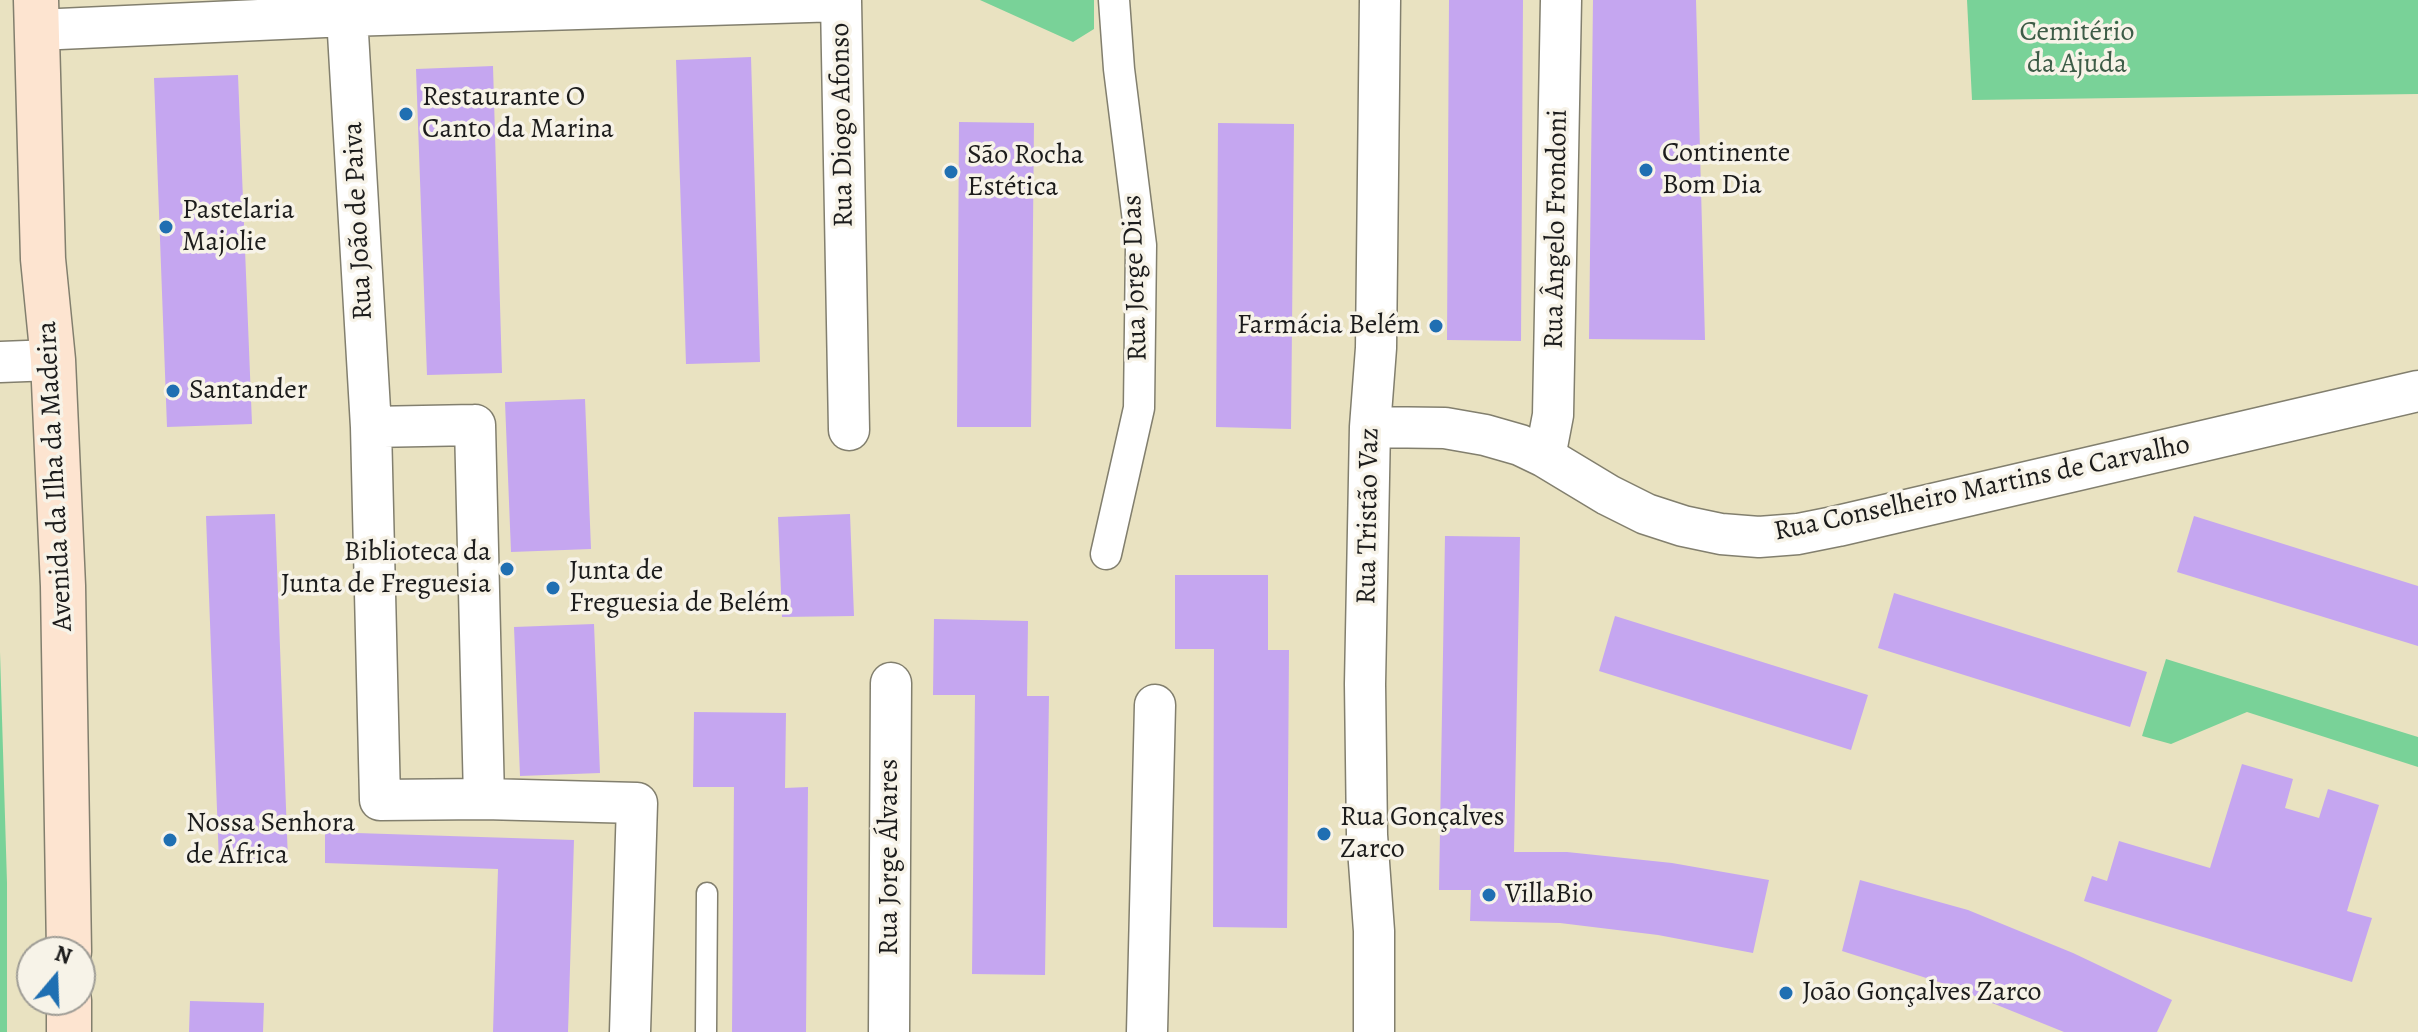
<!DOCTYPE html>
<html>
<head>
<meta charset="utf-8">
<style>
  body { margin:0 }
  #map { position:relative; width:2418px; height:1032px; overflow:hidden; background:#e9e2c1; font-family:Alegreya,serif }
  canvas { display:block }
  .north { position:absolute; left:16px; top:936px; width:80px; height:80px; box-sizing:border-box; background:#f7f3e8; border:2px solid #9f9d96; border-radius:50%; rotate:19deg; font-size:22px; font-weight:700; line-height:32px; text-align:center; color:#1c1c1c }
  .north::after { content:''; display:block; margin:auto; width:28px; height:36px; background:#1f6fb2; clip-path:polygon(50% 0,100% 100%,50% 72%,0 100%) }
</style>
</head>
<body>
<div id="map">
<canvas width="2418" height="1032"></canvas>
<div class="north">N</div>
</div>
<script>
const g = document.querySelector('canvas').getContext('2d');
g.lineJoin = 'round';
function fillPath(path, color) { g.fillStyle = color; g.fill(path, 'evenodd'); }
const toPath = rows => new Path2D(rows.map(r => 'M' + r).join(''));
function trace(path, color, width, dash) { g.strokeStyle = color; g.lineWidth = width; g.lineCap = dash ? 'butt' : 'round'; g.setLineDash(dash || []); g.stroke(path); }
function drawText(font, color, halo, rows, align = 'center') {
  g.font = font + ' Alegreya,serif'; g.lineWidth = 7; g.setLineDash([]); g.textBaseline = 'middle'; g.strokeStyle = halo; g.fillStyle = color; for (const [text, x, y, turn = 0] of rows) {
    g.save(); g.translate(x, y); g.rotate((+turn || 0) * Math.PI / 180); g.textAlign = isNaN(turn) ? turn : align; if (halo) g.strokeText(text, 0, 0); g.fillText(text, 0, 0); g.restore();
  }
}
const green = toPath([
  [980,0,1094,0,1094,29,1073,42],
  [1967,0,2418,0,2418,94,1972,100],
  [0,652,7,883,7,1032,0,1032],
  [2166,659,2418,737,2418,767,2247,712,2171,744,2142,736]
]);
const building = toPath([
  [1449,0,1523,0,1521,341,1447,340],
  [1593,0,1696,0,1705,340,1589,339],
  [751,57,760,362,686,364,676,60],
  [493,66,502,373,427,375,416,69],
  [238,75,252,424,167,427,154,78],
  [959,122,1034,123,1031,427,957,427],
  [1218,123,1294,124,1291,429,1216,427],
  [585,399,591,549,511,552,505,402],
  [275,514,288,861,219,863,206,516],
  [850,514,854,616,782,617,778,517],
  [2194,516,2418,586,2418,646,2177,572],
  [1445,536,1520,537,1514,852,1567,852,1672,863,1769,880,1753,953,1658,935,1560,923,1470,921,1471,890,1439,890],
  [1175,575,1268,575,1268,650,1289,650,1287,928,1213,927,1214,649,1175,649],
  [1894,593,2147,672,2130,727,1878,648],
  [1615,616,1868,695,1851,750,1599,671],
  [934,619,1028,621,1027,696,1049,696,1045,975,972,974,975,695,933,695],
  [594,624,600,773,520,776,514,627],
  [694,712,786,713,785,788,808,787,806,1032,732,1032,734,787,693,787],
  [2242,764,2293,779,2285,808,2319,818,2328,789,2379,805,2347,911,2372,918,2352,982,2084,901,2092,876,2107,881,2119,841,2210,868],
  [325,832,574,840,568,1032,493,1032,498,869,325,863],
  [1860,880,1968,910,2073,953,2172,1000,2157,1032,2064,1032,1945,984,1842,951],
  [190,1001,264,1003,263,1032,189,1032]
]);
const service = toPath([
  [706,1032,707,893]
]);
const pedestrian = toPath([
  [1106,554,1139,408,1141,245,1119,69,1114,0]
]);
const minor = toPath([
  [347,16,371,427],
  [37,30,347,16,841,1,849,430],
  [0,362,53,360],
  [475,425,484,799,380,800,371,427,475,425],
  [1370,427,1445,428,1485,435,1520,445,1545,457,1608,495,1646,514,1683,526,1721,534,1759,537,1798,534,1838,526,2418,391],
  [1545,457,1553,415,1561,0],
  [484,799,637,803,630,1032],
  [889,1032,891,683],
  [1147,1032,1155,705],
  [1374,1032,1374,931,1367,835,1365,684,1370,427,1376,348,1380,0]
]);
const secondary = toPath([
  [36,0,43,259,53,360,63,586,69,952],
  [69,1032,69,1000]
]);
const markers = [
  [406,114,8,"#1f6fb2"],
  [1646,170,8,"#1f6fb2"],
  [951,172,8,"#1f6fb2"],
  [166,227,8,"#1f6fb2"],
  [1436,326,8,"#1f6fb2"],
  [173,391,8,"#1f6fb2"],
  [507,569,8,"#1f6fb2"],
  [553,588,8,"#1f6fb2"],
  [1324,834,8,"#1f6fb2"],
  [170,840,8,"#1f6fb2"],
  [1489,895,8,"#1f6fb2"],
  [1786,993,8,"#1f6fb2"]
];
const parkNames = [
  ["Cemitério",2077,33],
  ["da Ajuda",2077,65]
];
const poiNames = [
  ["Restaurante O",422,98],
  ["Canto da Marina",422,130],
  ["Continente",1662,154],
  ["Bom Dia",1662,186],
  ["São Rocha",967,156],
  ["Estética",967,188],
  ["Pastelaria",182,211],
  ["Majolie",182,243],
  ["Farmácia Belém",1420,326,"right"],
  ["Santander",189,391],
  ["Biblioteca da",491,553,"right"],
  ["Junta de Freguesia",491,585,"right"],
  ["Junta de",569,572],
  ["Freguesia de Belém",569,604],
  ["Rua Gonçalves",1340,818],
  ["Zarco",1340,850],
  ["Nossa Senhora",186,824],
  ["de África",186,856],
  ["VillaBio",1505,895],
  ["João Gonçalves Zarco",1802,993]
];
const streetNames = [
  ["Rua Diogo Afonso",843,125,-91],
  ["Rua João de Paiva",359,221,-93],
  ["Rua Ângelo Frondoni",1557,229,-89],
  ["Rua Jorge Dias",1136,278,-92],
  ["Avenida da Ilha da Madeira",56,476,-93],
  ["Rua Conselheiro Martins de Carvalho",1982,489,-12],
  ["Rua Tristão Vaz",1369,516,-89],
  ["Rua Jorge Álvares",890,857,-90]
];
fillPath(green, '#79d298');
fillPath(building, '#c5a6f0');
trace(service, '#827f6e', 23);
trace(pedestrian, '#827f6e', 33);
trace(minor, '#827f6e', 43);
trace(secondary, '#827f6e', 47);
trace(service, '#fff', 20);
trace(pedestrian, '#fff', 30);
trace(minor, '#fff', 40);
trace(secondary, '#fde4d0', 44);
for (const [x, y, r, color] of markers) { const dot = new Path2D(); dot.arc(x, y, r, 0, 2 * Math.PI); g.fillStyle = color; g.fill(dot); trace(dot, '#f7f3e8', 3); }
drawText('28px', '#3d5c47', '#f7f3e8', parkNames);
drawText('28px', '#1c1c1c', '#f7f3e8', poiNames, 'left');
drawText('28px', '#1c1c1c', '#f7f3e8', streetNames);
</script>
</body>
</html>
